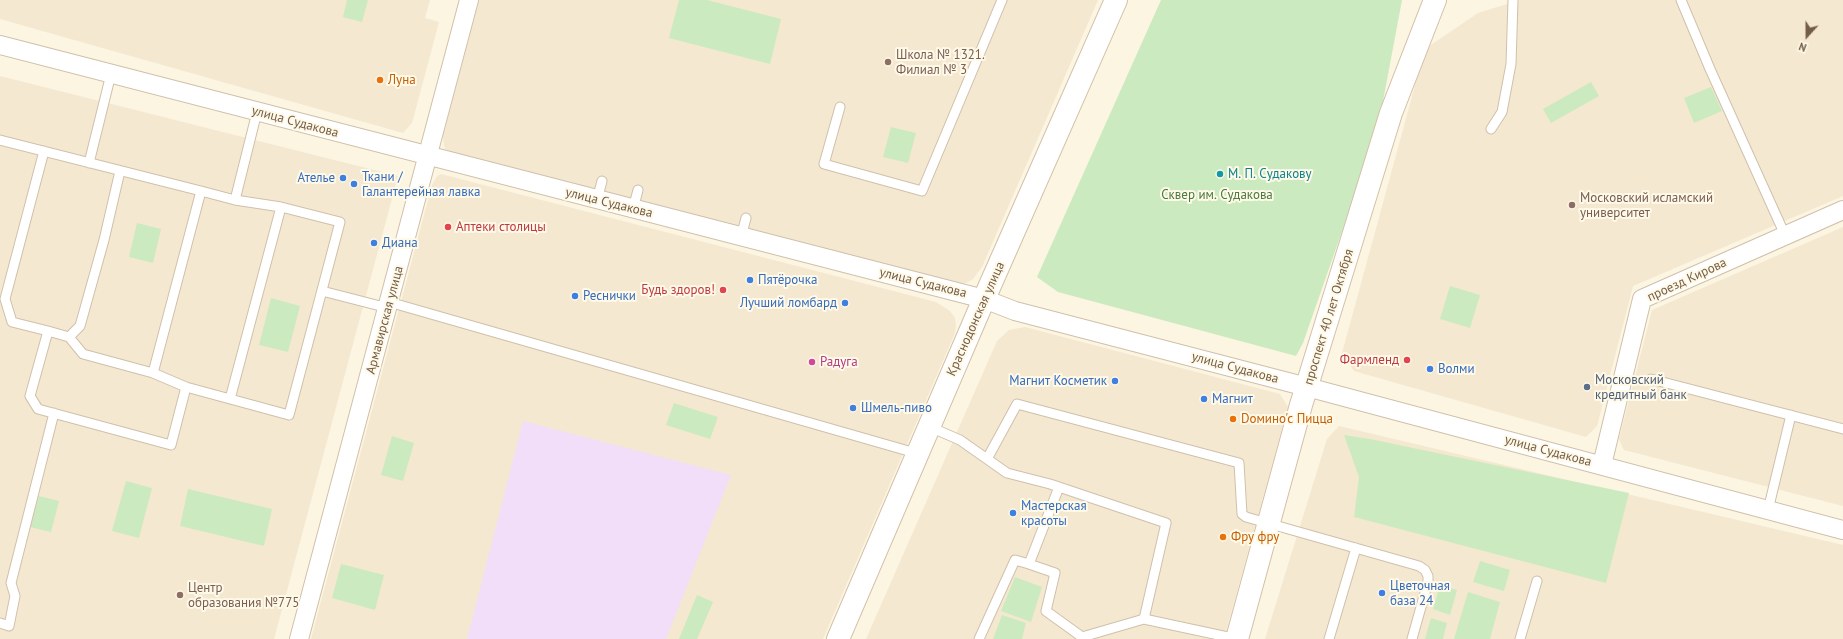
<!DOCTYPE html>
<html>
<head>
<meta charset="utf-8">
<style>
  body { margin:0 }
  #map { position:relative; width:1843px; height:639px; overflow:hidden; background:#fcf5e1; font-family:"PT Sans",sans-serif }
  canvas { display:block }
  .north { position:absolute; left:1787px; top:16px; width:40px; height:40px; -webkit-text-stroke:3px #fff9e8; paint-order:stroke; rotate:201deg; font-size:11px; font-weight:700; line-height:16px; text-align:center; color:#745d48 }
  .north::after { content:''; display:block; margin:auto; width:14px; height:18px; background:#745d48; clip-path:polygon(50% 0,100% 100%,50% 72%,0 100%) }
</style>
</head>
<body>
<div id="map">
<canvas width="1843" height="639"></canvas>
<div class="north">N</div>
</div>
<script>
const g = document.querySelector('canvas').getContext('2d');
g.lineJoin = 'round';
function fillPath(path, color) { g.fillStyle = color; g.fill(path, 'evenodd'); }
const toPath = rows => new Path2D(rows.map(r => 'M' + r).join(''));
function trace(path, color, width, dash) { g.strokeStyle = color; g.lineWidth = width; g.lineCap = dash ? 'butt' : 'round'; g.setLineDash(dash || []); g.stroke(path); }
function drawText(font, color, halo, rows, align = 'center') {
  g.font = font + ' "PT Sans",sans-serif'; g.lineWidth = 4; g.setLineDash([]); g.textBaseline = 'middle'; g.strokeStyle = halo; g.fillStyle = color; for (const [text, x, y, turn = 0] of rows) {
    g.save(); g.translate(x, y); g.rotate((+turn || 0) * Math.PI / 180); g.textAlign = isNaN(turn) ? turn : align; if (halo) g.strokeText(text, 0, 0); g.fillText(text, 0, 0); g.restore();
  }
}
const residential = toPath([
  [0,0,430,0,425,18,439,22,412,123,403,133,0,19],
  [479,0,1098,0,982,267,973,279,966,283,956,285,447,152,444,146,443,136],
  [1520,0,1843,0,1843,196,1633,286,1597,426,1586,437,1354,371,1342,353,1425,49,1478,13],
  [0,76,398,176,274,639,0,639],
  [441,174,936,302,950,311,955,318,956,325,955,333,823,639,311,639,432,185,437,176],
  [1843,227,1843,506,1624,450,1619,439,1652,310],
  [1025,327,1280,394,1288,407,1224,639,866,639,997,341,1009,330],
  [1339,426,1843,545,1843,639,1265,639,1327,439]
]);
const education = toPath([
  [523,421,731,475,666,639,467,639]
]);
const green = toPath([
  [347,0,368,0,362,22,343,17],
  [679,0,707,0,781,19,770,64,669,38],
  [1161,0,1402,0,1378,128,1303,343,1296,356,1058,292,1037,277],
  [1591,82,1599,96,1551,123,1543,109],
  [1711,87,1722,111,1694,123,1684,98],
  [891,127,916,133,908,163,883,157],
  [137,223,161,229,153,263,129,257],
  [1450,286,1480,295,1470,328,1440,319],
  [271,298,300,306,288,352,259,345],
  [674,403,718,417,710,439,666,425],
  [1344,435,1370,439,1629,493,1606,583,1354,517,1359,477],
  [392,436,414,443,403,481,381,475],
  [126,481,152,488,139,538,112,531],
  [188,489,272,509,264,546,180,526],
  [39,496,59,501,51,532,30,527],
  [1480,561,1510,570,1504,591,1473,582],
  [341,564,384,575,375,610,332,598],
  [1015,577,1042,587,1031,622,1001,611],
  [1440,585,1457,590,1450,615,1433,609],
  [1468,592,1500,602,1490,639,1454,639],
  [697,595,713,602,697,639,679,639],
  [1002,615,1026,623,1022,639,993,639],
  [1431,618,1447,623,1443,639,1425,639]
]);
const lane = toPath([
  [1681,0,1710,69,1785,235],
  [840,107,824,164,922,191,1002,0],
  [1491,129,1502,112,1511,64,1513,0],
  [0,140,201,191],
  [44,151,5,299,12,322,48,331,69,337,80,326,104,240,120,171],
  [89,163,111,74],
  [597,200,602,181],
  [633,209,638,190],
  [741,237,746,218],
  [322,291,388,308],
  [389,302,919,454],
  [48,331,30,396,38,409,171,445,186,387,153,373,201,191,235,200,257,112],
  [69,337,83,354,153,373],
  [1651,379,1843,429],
  [186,387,289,415,340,222,281,207,235,200],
  [230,399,281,207],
  [930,427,960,440,1007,473,1050,484,1166,523,1144,619,1237,639],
  [987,459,1017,404,1239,463,1242,514,1246,517,1419,566,1425,570,1428,576,1428,582,1412,639],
  [1059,487,1029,564,1055,573,1046,611,1082,637],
  [1768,510,1791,415],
  [0,623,9,626,15,596,11,583,54,413],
  [979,639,1015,560,1029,564],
  [1081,639,1082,637,1144,619],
  [1329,639,1356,548],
  [1520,639,1537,581]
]);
const street = toPath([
  [0,45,984,299,1015,311,1307,387,1843,530],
  [1602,465,1642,299,1843,210],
  [299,639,469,0]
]);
const secondary = toPath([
  [838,639,984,299,1116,0],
  [1237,639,1301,405,1391,113,1435,0]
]);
const markers = [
  [888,62,4,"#8d6e63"],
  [380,80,4,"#e8710a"],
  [1220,174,4,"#0f9aa8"],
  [343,178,4,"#3f7fe0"],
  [354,184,4,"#3f7fe0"],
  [1572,205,4,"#8d6e63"],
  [448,227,4,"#e0444e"],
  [374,243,4,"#3f7fe0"],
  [750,280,4,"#3f7fe0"],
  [723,290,4,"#e0444e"],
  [575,296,4,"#3f7fe0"],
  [845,303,4,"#3f7fe0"],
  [1407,360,4,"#e0444e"],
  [812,362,4,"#d1479c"],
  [1430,369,4,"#3f7fe0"],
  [1115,381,4,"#3f7fe0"],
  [1587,387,4,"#5c6f8a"],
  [1204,399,4,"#3f7fe0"],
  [853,408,4,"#3f7fe0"],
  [1233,419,4,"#e8710a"],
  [1013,513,4,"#3f7fe0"],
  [1223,537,4,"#e8710a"],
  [1382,593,4,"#3f7fe0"],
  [180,595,4,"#8d6e63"]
];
const educationNames = [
  ["Школа № 1321.",896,55],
  ["Филиал № 3",896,70],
  ["Московский исламский",1580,198],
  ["университет",1580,213],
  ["Центр",188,588],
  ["образования №775",188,603]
];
const foodNames = [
  ["Луна",388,80],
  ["Dомино'с Пицца",1241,419],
  ["Фру фру",1231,537]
];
const streetNames = [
  ["улица Судакова",295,122,15],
  ["улица Судакова",609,203,14],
  ["проезд Кирова",1687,280,-25],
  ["улица Судакова",923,283,14],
  ["проспект 40 лет Октября",1329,317,-73],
  ["Краснодонская улица",976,319,-66],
  ["Армавирская улица",385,320,-75],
  ["улица Судакова",1235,368,15],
  ["улица Судакова",1548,451,15]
];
const cultureNames = [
  ["М. П. Судакову",1228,174]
];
const shopNames = [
  ["Ткани /",362,177],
  ["Галантерейная лавка",362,192],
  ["Ателье",335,178,"right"],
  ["Диана",382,243],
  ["Пятёрочка",758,280],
  ["Реснички",583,296],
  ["Лучший ломбард",837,303,"right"],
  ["Волми",1438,369],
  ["Магнит Косметик",1107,381,"right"],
  ["Магнит",1212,399],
  ["Шмель-пиво",861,408],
  ["Мастерская",1021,506],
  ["красоты",1021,521],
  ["Цветочная",1390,586],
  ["база 24",1390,601]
];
const parkNames = [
  ["Сквер им. Судакова",1217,195]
];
const healthNames = [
  ["Аптеки столицы",456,227,"left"],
  ["Будь здоров!",715,290],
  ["Фармленд",1399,360]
];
const hotelNames = [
  ["Радуга",820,362]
];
const serviceNames = [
  ["Московский",1595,380],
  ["кредитный банк",1595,395]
];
fillPath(residential, '#f4e8d0');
fillPath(education, '#f2def8');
fillPath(green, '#cceac0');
trace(lane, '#d0c0ab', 11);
trace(street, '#d0c0ab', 20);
trace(secondary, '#d3c0a8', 24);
trace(lane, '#fff', 9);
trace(street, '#fff', 18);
trace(secondary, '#fff', 22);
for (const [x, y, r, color] of markers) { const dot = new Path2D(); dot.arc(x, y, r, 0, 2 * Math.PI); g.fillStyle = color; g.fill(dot); trace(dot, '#fff9e8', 1.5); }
drawText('13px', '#785e54', '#fff9e8', educationNames, 'left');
drawText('13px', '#c56008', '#fff9e8', foodNames, 'left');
drawText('13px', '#745d48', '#fff9e8', streetNames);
drawText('13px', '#0d838f', '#fff9e8', cultureNames, 'left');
drawText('13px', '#366cbe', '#fff9e8', shopNames, 'left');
drawText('13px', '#4a7a40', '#fff9e8', parkNames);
drawText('13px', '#be3a42', '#fff9e8', healthNames, 'right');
drawText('13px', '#b23c85', '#fff9e8', hotelNames, 'left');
drawText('13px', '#4e5e75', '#fff9e8', serviceNames, 'left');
</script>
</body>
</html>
